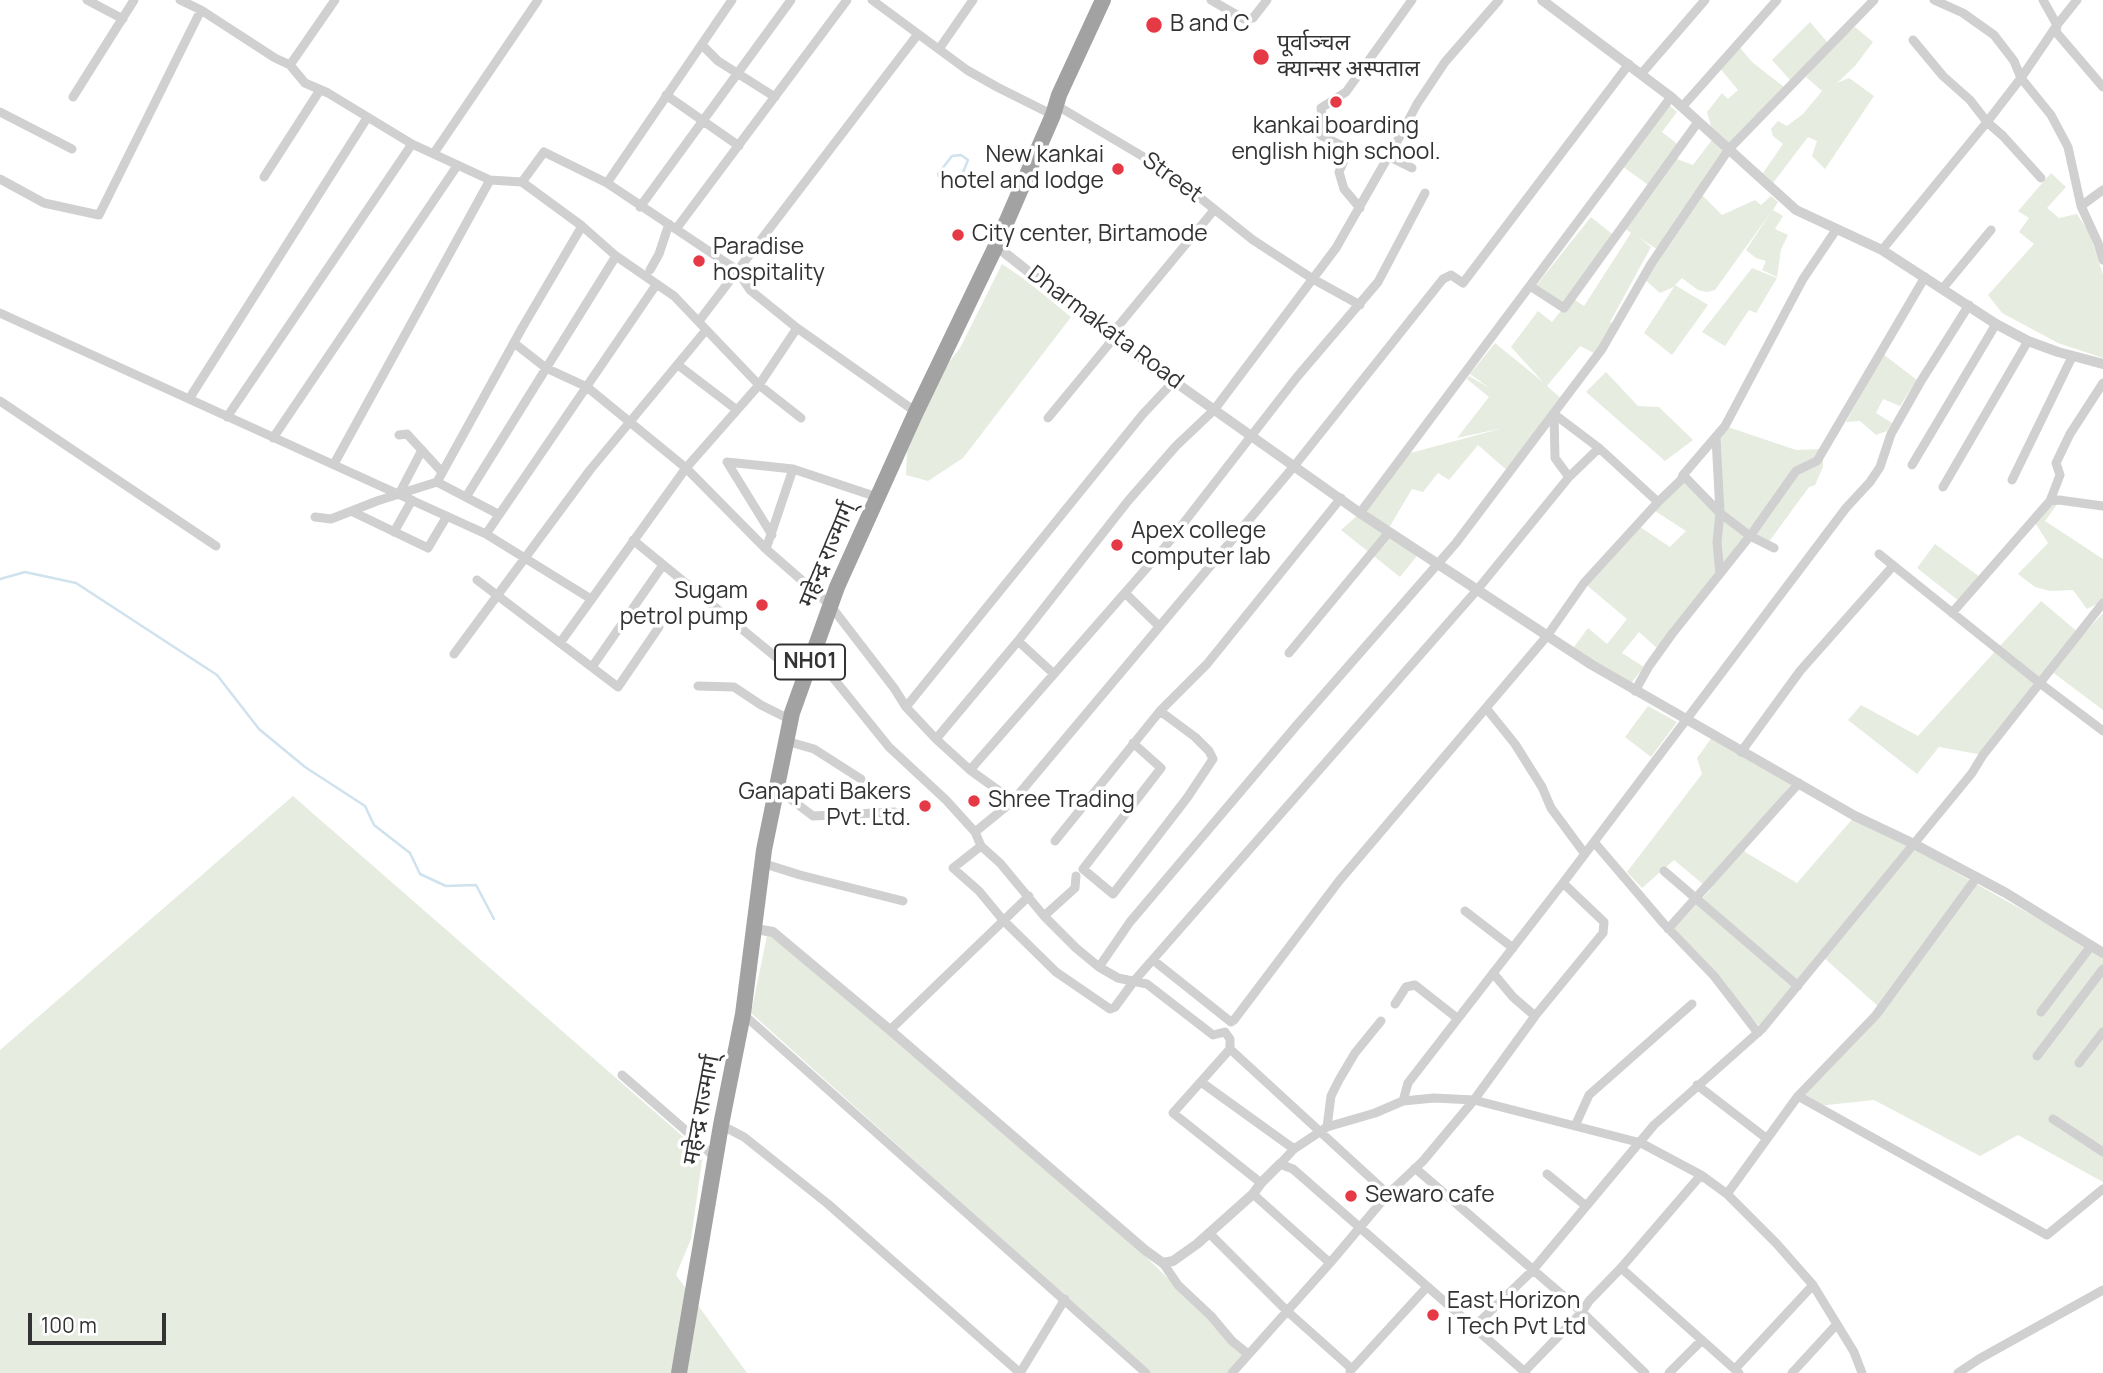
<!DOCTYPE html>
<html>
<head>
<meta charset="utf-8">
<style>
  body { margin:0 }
  #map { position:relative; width:2103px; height:1373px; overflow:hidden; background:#fff; font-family:Manrope,sans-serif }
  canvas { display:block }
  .scale { position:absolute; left:28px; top:1313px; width:138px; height:32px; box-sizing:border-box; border:4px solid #333; border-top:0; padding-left:9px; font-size:21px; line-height:24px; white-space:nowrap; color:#333; -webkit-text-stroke:5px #fff; paint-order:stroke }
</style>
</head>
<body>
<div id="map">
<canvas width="2103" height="1373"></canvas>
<div class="scale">100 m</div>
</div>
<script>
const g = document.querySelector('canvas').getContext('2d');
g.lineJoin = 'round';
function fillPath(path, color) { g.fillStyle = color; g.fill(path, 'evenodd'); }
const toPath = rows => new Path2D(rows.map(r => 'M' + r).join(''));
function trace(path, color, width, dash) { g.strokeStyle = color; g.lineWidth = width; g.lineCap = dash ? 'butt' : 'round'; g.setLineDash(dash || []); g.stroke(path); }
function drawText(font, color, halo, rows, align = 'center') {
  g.font = font + ' Manrope,"Noto Sans Devanagari",sans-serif'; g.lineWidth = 7; g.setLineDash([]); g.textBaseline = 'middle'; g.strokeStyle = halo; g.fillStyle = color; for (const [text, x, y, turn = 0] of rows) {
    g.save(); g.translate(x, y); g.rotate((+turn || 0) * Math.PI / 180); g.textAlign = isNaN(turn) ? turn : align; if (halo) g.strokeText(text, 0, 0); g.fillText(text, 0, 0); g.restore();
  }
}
const green = toPath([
  [1810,22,1828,43,1791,81,1772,60],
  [1855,27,1873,42,1855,66,1837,83,1849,78,1874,96,1825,169,1812,156,1817,141,1808,137,1773,183,1763,173,1783,144,1773,136,1771,129,1778,121,1787,126,1803,114,1822,91,1806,77,1832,45],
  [1737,44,1752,62,1784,87,1700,193,1722,215,1755,200,1761,205,1771,196,1778,202,1773,210,1783,216,1775,229,1788,235,1781,249,1777,277,1762,270,1766,261,1756,258,1746,250,1771,212,1715,290,1707,292,1698,290,1682,278,1675,285,1708,305,1672,355,1644,333,1674,287,1660,293,1643,278,1660,251,1638,237,1651,247,1610,322,1615,326,1596,354,1580,346,1547,386,1564,401,1509,472,1478,445,1449,480,1438,473,1423,492,1412,489,1387,531,1420,552,1400,577,1341,530,1360,513,1403,455,1503,428,1457,438,1489,397,1467,379,1469,376,1491,389,1470,374,1495,343,1543,382,1511,347,1538,311,1552,322,1563,308,1535,287,1591,217,1616,237,1572,298,1584,306,1631,233,1623,227,1651,187,1622,166,1668,104,1677,112,1662,132,1680,146,1677,159,1693,165,1714,137,1707,112,1722,93,1728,99,1738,90,1718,66],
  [2051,173,2066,187,2047,208,2059,218,2077,214,2090,234,2103,275,2103,358,2058,343,2002,313,1988,295,2034,244,2019,232,2029,218,2018,211],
  [1002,264,1027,281,1071,317,963,458,928,481,906,475,907,452,943,370,960,348],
  [1752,268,1777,278,1756,313,1749,310,1725,346,1702,332],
  [1883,354,1917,380,1900,406,1883,399,1876,413,1892,423,1887,431,1876,435,1860,421,1846,422],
  [1606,372,1638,406,1659,407,1693,440,1665,461,1586,392],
  [1725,426,1796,450,1823,449,1823,467,1815,485,1809,487,1768,543,1750,532,1658,649,1639,632,1622,653,1644,667,1628,687,1571,651,1588,628,1607,644,1627,619,1584,583,1637,525,1670,547,1686,531,1652,509,1684,478,1718,509,1718,440],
  [2050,501,2058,503,2045,521,2103,559,2103,601,2087,609,2073,590,2050,591,2035,587,2018,574,2048,543,2034,521],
  [1935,544,1980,577,1959,601,1917,568],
  [2041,601,2079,633,2058,662,2103,613,2103,710,2051,671,1983,755,1939,747,1917,774,1848,720,1861,705,1918,736],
  [1648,706,1677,722,1651,757,1625,737],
  [1713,736,1793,782,1743,844,1745,852,1797,883,1855,816,2103,955,2103,1182,2018,1135,1980,1156,1874,1100,1817,1106,1798,1096,1880,1008,1822,956,1762,1029,1673,930,1710,890,1674,860,1642,888,1627,872,1702,774,1697,758],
  [293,796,703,1154,691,1239,676,1275,747,1373,0,1373,0,1050],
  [768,931,1138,1249,1190,1300,1248,1349,1227,1373,1150,1373,751,1013]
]);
const stream = toPath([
  [961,155,968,160,957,187,941,182,938,174,952,156,961,155],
  [0,579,25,572,76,583,217,675,259,729,305,767,365,806,374,825,410,853,420,874,446,886,476,885,494,919]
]);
const minor = toPath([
  [87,0,123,19],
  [180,0,201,10,275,58,290,65,305,83,328,93,412,144,490,180,522,182,582,226,616,256,674,296,759,385,801,418],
  [872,0,967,70,997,87,1053,115],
  [1211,0,1244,19,1253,18,1267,0],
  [1934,0,1963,13,1994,35,2014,61,2021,78,2051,115,2068,147,2081,206,2098,243,2103,260],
  [2043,0,2057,25,2077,0],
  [2057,25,2056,32,2103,87],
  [1913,40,1943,76,1970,100,1987,122,2003,136,2041,178],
  [702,45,718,61,775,97],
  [939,49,973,0],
  [290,65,335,0],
  [1642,73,1705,0],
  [666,95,739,146],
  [73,97,134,0],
  [1056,105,1164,169,1253,240,1313,279,1360,305],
  [1682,107,1777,0],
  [0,112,72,149],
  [434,153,538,0],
  [1388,156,1412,168],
  [264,177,320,90],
  [0,179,44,203,99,215,201,10],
  [522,182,544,152,607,183,737,270,750,290,797,328,916,412],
  [607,183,732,0],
  [2081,206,2103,190],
  [640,207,791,0],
  [1360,208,1344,189,1339,172,1349,149,1320,135,1323,122,1321,108,1346,92,1412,0],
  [676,229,847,0],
  [1882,250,1987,122,2021,78,2057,25],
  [650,270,659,254,669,224],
  [1530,286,1564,308,1698,122],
  [1943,288,1991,230],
  [0,313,486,534,591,599],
  [699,321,918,34],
  [1110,336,1214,210],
  [514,343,546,368,587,387,686,468,766,549,830,605,894,688,906,707,1143,414,1175,380],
  [678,365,737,410],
  [189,399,367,118],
  [0,401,216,546],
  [227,417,412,144],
  [1048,418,1114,338],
  [399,435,407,434,442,472],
  [273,438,457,166],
  [1599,448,1569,477,1555,458,1554,414,1599,448,1658,502],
  [727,462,793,469,877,497],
  [727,462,772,535],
  [334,464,490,180],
  [1912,465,1996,324],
  [1683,475,1720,513,1716,438],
  [2012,480,2072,357],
  [1943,487,2028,341],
  [399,494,422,450],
  [466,497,616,256],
  [2050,501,2060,475,2056,463,2070,434,2103,383],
  [351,511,428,548,447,516],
  [1360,513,1671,97],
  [1720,513,1750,536,1774,548],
  [498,514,437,482,522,328,582,226],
  [315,517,331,519,377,501,437,482],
  [394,532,412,500],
  [486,534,656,285],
  [633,540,804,680],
  [766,549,793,469],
  [1879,554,2041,684,2103,731],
  [1720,574,1717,542,1720,513],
  [477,580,618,687,659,627],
  [1125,593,1159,626],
  [1952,613,2050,501,2059,500,2103,506],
  [1018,641,1054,674],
  [560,643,686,468,759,385,797,328],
  [813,653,889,747,946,800,975,832,981,846,1000,863,1044,916,1076,948,1099,967,1118,978,1147,984,1213,1035,1225,1032,1230,1039,1230,1049,1388,1194],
  [1289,653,1389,532],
  [454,654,590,470,706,330],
  [592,667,663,565],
  [698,686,734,687,761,705,791,720],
  [1635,691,1649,666,1672,634,1750,536,1796,471,1817,461,1925,277],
  [906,707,936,739,1018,641,1128,501,1176,446,1214,410,1336,248,1400,136,1417,104,1445,62,1499,0],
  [1486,708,1515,744,1542,787,1551,808,1585,854],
  [936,739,970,770,1013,801],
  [786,741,814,749,861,779],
  [1133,743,1161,768,1083,869,1113,894,1187,798,1213,759,1209,751,1195,737,1160,711],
  [1741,752,1800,671,1893,566],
  [970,770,1165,547,1297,377,1378,282,1425,193],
  [776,788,813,816,895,812],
  [975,832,1013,801,1295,465,1443,279,1451,275,1463,283,1629,64],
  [1055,841,1160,711,1207,664,1341,498],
  [1594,842,1664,924,1714,976,1758,1033],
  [981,846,953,868,979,891,1003,920,1056,972,1110,1009,1115,1007,1134,981,1477,590,1569,477],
  [762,863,800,875,903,901],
  [1664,871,1798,986],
  [1465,911,1513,948],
  [1044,916,1075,888,1076,876],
  [1668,929,1799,783],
  [1153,960,1231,1022,1234,1020,1339,881,1547,636,1584,583,1658,502,1681,480,1683,475,1725,426,1803,279,1836,230],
  [1099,967,1130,922,1296,726,1456,543,1602,349,1651,264,1729,149,1874,0],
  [1395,1004,1406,987,1415,985,1457,1018],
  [2041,1012,2091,946],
  [743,1014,1146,1373],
  [1535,1016,1603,933,1604,922,1563,883],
  [890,1030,1029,896],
  [1230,1049,1173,1113,1261,1183],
  [2037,1056,2103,969],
  [2079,1063,2103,1032],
  [622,1075,699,1142,715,1158],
  [1201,1082,1294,1149],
  [1697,1085,1766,1138],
  [1798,1096,2047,1235,2103,1189],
  [1403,1101,1408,1083,1563,883,1846,508,1870,482,1880,467,1891,434,1921,381,1969,305],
  [2053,1119,2103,1152],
  [721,1125,744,1137,828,1204,1020,1373],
  [1575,1126,1589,1095,1692,1004],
  [1327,1127,1331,1096,1339,1080,1355,1053,1381,1021],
  [1415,1168,1582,1312,1645,1373],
  [1547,1174,1586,1206],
  [1253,1194,1330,1263],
  [1727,1194,1798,1096,1876,1015,1977,877],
  [1209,1233,1287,1311,1352,1369],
  [1163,1263,1178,1285,1211,1316,1232,1341,1248,1354],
  [1621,1268,1739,1373],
  [1473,1328,1532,1271,1654,1125,1762,1029,1972,773,1983,755,2103,603],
  [1735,1369,1813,1285],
  [1350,1371,1427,1287],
  [1020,1373,1065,1299],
  [1232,1373,1330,1263,1388,1194,1423,1161,1474,1100,1535,1016,1513,997,1493,973],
  [1523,1373,1582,1312,1589,1301,1621,1268,1701,1175],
  [1526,1373,1293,1169,1280,1164,1294,1149,1327,1127,1375,1113,1403,1101,1434,1098,1474,1100,1641,1143,1701,1175,1727,1194,1776,1243,1813,1285,1854,1352,1862,1373],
  [1669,1373,1702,1340],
  [1792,1373,1837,1324],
  [1958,1373,1979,1359,2103,1290]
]);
const tertiary = toPath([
  [1542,0,1671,97,1796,210,1882,250,1996,324,2028,341,2058,352,2103,364],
  [996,246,1110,336,1360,513,1592,665,1855,816,1914,844,2006,893,2103,953],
  [756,929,773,932,890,1030,1145,1250,1163,1263,1173,1261,1197,1244,1253,1194,1261,1183,1280,1164]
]);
const trunk = toPath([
  [679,1373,721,1125,743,1014,764,850,792,713,837,587,916,412,996,246,1053,115,1059,95,1103,0]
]);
const markers = [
  [1154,25,9,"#e63946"],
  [1261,57,9,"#e63946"],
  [1336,102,7,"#e63946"],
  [1118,169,7,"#e63946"],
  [958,235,7,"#e63946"],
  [699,261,7,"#e63946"],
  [1117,545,7,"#e63946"],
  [762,605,7,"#e63946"],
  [974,801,7,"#e63946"],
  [925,806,7,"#e63946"],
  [1351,1196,7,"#e63946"],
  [1433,1315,7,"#e63946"]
];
const shields = [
  [810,662,70]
];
const shieldNames = [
  ["NH01",810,662]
];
const poiNames = [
  ["B and C",1170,25],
  ["पूर्वाञ्चल",1277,44],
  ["क्यान्सर अस्पताल",1277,70],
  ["kankai boarding",1336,127,"center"],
  ["english high school.",1336,153,"center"],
  ["New kankai",1104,156,"right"],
  ["hotel and lodge",1104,182,"right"],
  ["City center, Birtamode",972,235],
  ["Paradise",713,248],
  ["hospitality",713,274],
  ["Apex college",1131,532],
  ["computer lab",1131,558],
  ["Sugam",748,592,"right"],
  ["petrol pump",748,618,"right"],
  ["Ganapati Bakers",911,793,"right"],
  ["Pvt. Ltd.",911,819,"right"],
  ["Shree Trading",988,801],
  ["Sewaro cafe",1365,1196],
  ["East Horizon",1447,1302],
  ["I Tech Pvt Ltd",1447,1328]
];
const streetNames = [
  ["Street",1172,178,36],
  ["Dharmakata Road",1105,328,37],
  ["महेन्द्र राज्मार्ग्",828,555,-67],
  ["महेन्द्र राज्मार्ग्",702,1110,-79]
];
fillPath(green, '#e6ecdf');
trace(stream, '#cfe2ee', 2.5);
trace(minor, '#d0d0d0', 9);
trace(tertiary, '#d0d0d0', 10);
trace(trunk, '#a2a2a2', 16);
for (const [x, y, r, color] of markers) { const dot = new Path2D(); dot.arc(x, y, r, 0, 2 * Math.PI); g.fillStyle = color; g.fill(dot); trace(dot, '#fff', 2.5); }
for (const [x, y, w] of shields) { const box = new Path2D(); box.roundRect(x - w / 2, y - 17.5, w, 35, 5); g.fillStyle = '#fff'; g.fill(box); trace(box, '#333', 2); }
drawText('bold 21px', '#333', null, shieldNames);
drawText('23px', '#333', '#fff', poiNames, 'left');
drawText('23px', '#333', '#fff', streetNames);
</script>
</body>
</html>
